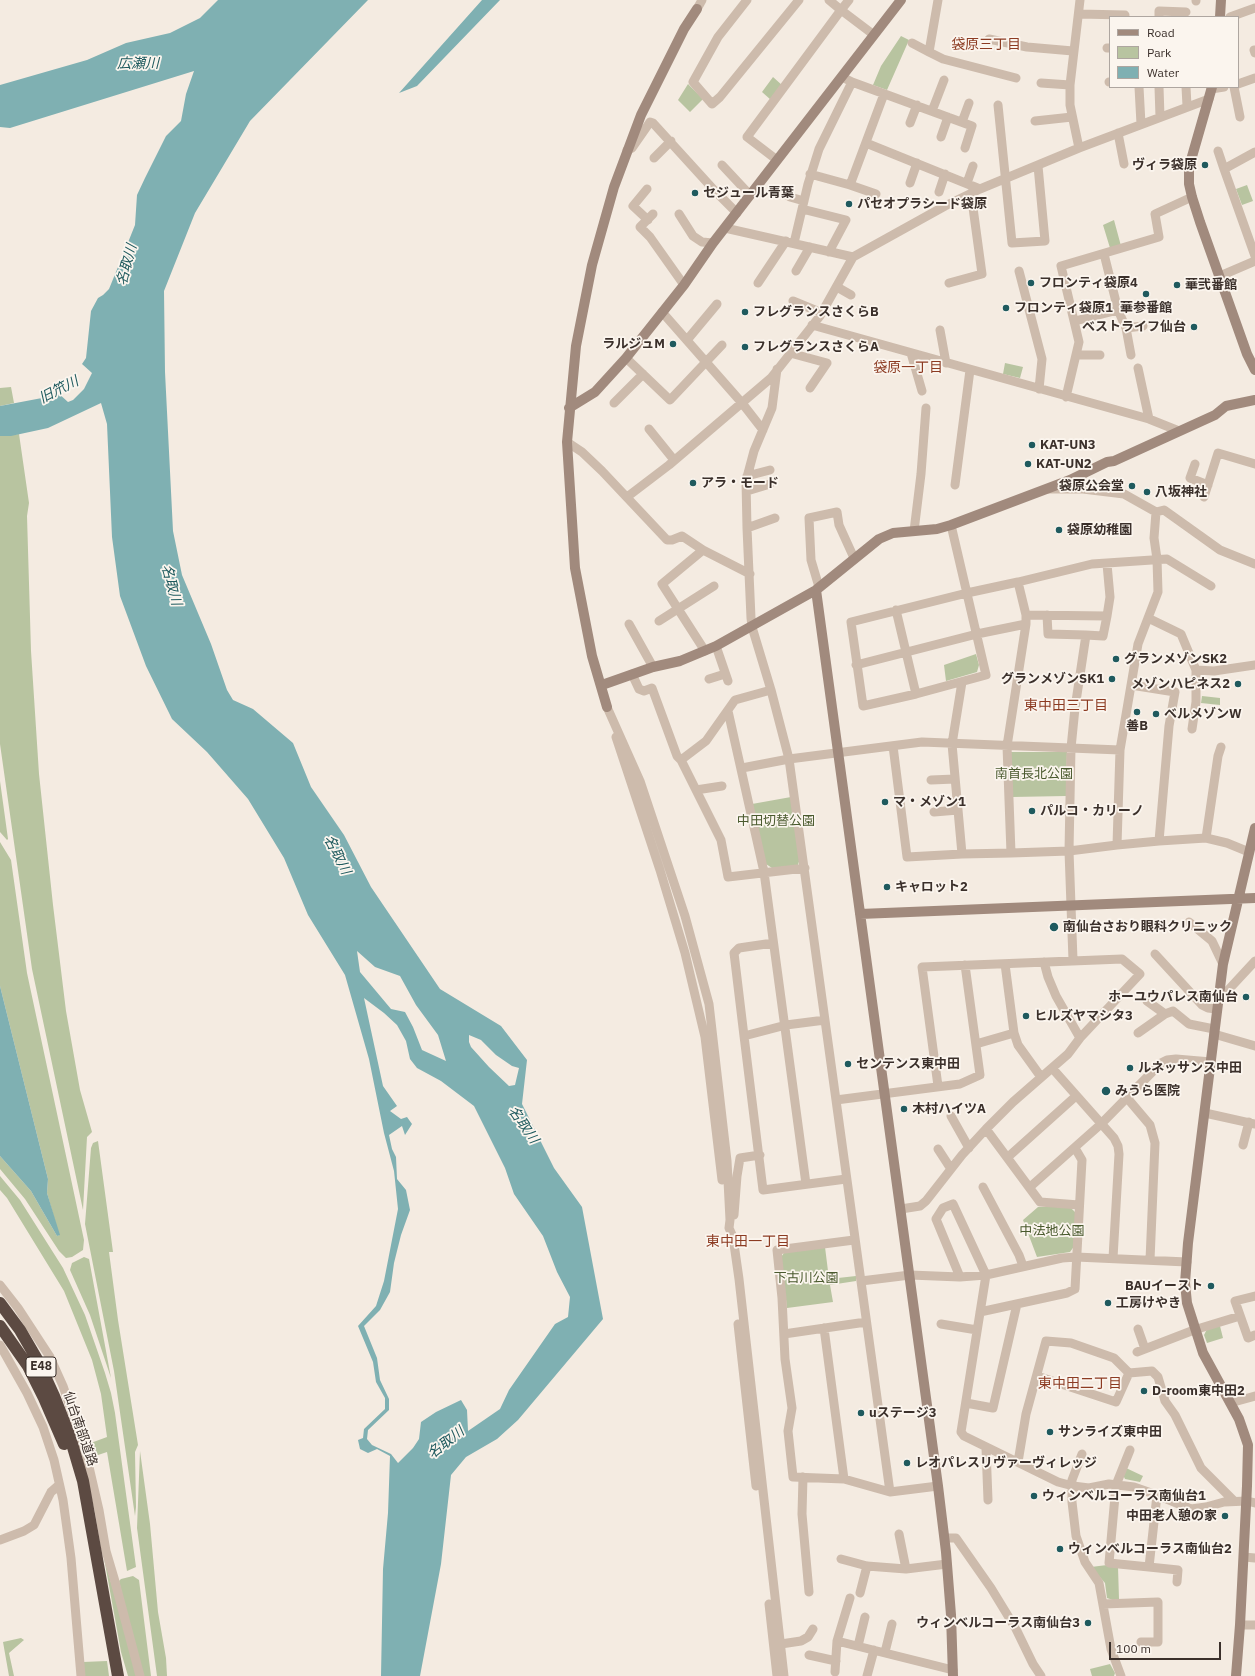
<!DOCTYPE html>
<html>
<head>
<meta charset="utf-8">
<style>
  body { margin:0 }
  #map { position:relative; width:1255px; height:1676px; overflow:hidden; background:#f4ebe1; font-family:"IBM Plex Sans",sans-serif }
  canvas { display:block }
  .legend { position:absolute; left:1109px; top:16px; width:130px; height:72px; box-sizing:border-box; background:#fbf5ee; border:1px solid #aea6a0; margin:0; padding:5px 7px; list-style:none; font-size:12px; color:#3b302b }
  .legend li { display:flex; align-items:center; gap:8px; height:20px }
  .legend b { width:20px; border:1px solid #aea6a0 }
  .scale { position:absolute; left:1109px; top:1642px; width:112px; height:18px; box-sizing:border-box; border:2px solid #3b302b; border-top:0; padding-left:5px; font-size:12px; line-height:14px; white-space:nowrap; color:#3b302b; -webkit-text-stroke:3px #fbf5ee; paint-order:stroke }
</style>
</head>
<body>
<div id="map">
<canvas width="1255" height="1676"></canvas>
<ul class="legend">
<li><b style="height:5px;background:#a18a7d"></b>Road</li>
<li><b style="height:11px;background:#b8c4a0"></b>Park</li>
<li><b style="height:11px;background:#7fb0b2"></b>Water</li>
</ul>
<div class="scale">100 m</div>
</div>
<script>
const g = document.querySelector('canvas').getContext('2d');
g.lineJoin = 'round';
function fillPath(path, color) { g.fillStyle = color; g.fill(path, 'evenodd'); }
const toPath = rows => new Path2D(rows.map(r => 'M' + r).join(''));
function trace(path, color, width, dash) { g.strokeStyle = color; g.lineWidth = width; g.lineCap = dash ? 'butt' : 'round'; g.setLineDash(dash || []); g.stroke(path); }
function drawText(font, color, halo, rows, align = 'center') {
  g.font = font + ' "IBM Plex Sans","Noto Sans JP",sans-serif'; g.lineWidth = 3.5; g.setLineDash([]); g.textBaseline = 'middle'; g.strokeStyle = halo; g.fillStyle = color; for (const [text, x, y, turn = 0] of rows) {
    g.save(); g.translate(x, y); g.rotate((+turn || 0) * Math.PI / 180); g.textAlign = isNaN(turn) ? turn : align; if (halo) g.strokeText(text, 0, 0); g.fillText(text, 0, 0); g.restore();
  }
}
const green = toPath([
  [901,36,909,40,887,90,873,85,881,66],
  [773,77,783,86,771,100,762,92],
  [688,84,703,99,690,112,678,100],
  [1247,185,1253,201,1242,205,1236,189],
  [1114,220,1121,246,1110,248,1103,225],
  [1005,363,1023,367,1020,378,1003,374],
  [11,387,14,403,0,406,0,388],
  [19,434,29,503,27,516,31,651,39,774,53,905,66,1011,80,1090,92,1132,87,1137,83,1210,32,969,0,744,0,436],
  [976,654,979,665,977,672,946,681,944,665],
  [1202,696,1220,698,1220,705,1201,703],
  [1011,752,1067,752,1066,796,1012,797],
  [0,781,8,839,7,840,0,832],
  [791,797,800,858,798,865,772,868,766,864,752,804],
  [0,842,11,860,27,973,84,1240,83,1250,72,1257,66,1258,59,1251,25,1199,0,1169,0,1156,31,1191,57,1236,59,1235,47,1193,48,1179,0,986],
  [98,1141,113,1252,109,1252,118,1320,138,1445,135,1452,136,1507,135,1516,114,1371,85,1224,91,1148,93,1143],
  [0,1176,20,1200,63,1268,85,1315,105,1373,111,1393,115,1413,136,1567,127,1571,107,1452,92,1457,88,1444,107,1437,101,1394,92,1360,64,1291,7,1198,0,1190],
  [1038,1207,1070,1207,1075,1212,1075,1245,1070,1252,1037,1257,1023,1220],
  [825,1247,829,1279,856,1276,856,1281,830,1285,833,1302,787,1308,781,1257,784,1253],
  [84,1257,89,1259,111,1378,90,1315,70,1270,72,1263],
  [1220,1326,1223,1338,1207,1343,1204,1335,1207,1329],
  [140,1451,150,1524,158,1612,166,1658,167,1676,157,1676,137,1528],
  [1126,1468,1143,1476,1140,1482,1125,1479,1123,1475],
  [104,1558,138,1676,128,1676,121,1652],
  [1107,1565,1118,1567,1119,1599,1113,1600,1107,1598,1105,1583,1091,1567],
  [133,1576,139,1580,151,1676,142,1676,119,1581,121,1579],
  [21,1638,24,1640,9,1653,14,1676,9,1676,3,1642],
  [107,1661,109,1676,85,1676,83,1662],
  [1110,1664,1115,1673,1114,1676,1092,1676,1090,1669]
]);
const water = toPath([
  [218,0,368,0,250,121,195,213,164,291,165,372,173,531,182,575,211,644,227,690,233,700,253,709,293,743,311,787,344,835,371,887,440,989,501,1026,527,1060,522,1104,554,1168,582,1207,603,1319,518,1420,497,1439,466,1457,451,1475,441,1564,420,1676,381,1676,383,1569,388,1513,390,1456,377,1449,368,1453,360,1449,358,1440,363,1438,364,1429,385,1409,385,1398,376,1382,373,1362,358,1326,376,1306,384,1281,398,1209,394,1171,384,1133,369,1059,345,975,308,915,284,858,248,799,207,752,172,719,146,666,120,596,112,537,107,424,101,403,48,428,11,436,0,436,0,406,42,398,57,392,68,402,73,400,84,389,92,373,82,364,86,358,91,311,98,298,103,295,109,289,127,245,135,225,137,195,145,178,166,136,181,121,186,94,194,71,10,128,0,127,0,85,87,60,126,43,170,33,200,18],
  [357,951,375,967,400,976,416,1005,438,1035,446,1061,422,1050,413,1027,405,1012,391,1009,360,972],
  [364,998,384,1013,397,1025,406,1041,410,1059,417,1068,441,1081,474,1106,505,1168,514,1194,543,1236,557,1272,570,1297,568,1317,555,1324,509,1390,500,1409,468,1431,467,1410,461,1400,436,1412,421,1422,419,1439,413,1448,398,1463,391,1454,372,1445,367,1439,368,1430,389,1410,389,1399,380,1380,377,1358,364,1326,380,1310,390,1292,394,1263,401,1235,410,1210,406,1190,397,1179,396,1157,392,1149,389,1135,402,1126,405,1135,412,1124,407,1117,401,1119,390,1111,397,1106,383,1086],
  [469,1035,481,1040,496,1055,512,1066,519,1068,515,1085,509,1086,489,1067,471,1047,469,1042],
  [482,0,500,0,417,86,399,93],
  [0,986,48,1179,47,1193,60,1235,57,1236,31,1191,0,1156]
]);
const street = toPath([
  [747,0,718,37,693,82,712,104,720,97,799,0],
  [849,0,841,10,874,35],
  [938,0,929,52,943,59,1016,78],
  [1196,1,1196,0],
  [697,9,702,0],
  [1079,14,1125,15,1124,17],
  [1159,17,1159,11,1186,12],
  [1230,17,1255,8],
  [989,39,1027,47,1073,51],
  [912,43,929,52],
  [1107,48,1110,48],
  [1254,50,1255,53],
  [852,82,972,126,965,148],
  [1109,82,1110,82],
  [1041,83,1070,85],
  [1238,84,1255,78],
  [1139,87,1141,124],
  [1159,87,1160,117],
  [1186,87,1187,106],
  [1234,87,1240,117],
  [1211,89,1224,87],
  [998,105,1012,243,1045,241,1038,166],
  [932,111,944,80],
  [1035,121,1072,117],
  [962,122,969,103],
  [910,123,917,105],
  [1118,133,1124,164],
  [941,137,948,117],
  [866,143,980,189],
  [1079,148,1070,105,1070,85,1080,0],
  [627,150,632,148,648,125,650,122,653,123,714,190,737,213],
  [1218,151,1224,169],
  [1255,152,1224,169,1255,256],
  [654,158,671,141],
  [777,160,747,137,841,10,829,0],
  [722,165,750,195],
  [810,174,850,185,876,194],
  [910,183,917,163],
  [967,183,973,166],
  [850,185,884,94],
  [647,189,633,206,648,220],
  [779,190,790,197,804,201],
  [939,192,945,174],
  [802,209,846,220,829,252],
  [653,214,640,227,650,237,684,285],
  [679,214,693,236,702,242,713,243],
  [794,243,808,184,819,149,852,82,842,77],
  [853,257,945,206,980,189,1079,148,1209,99],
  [796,271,810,247],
  [1019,271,1042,359,1039,389],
  [1220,276,1255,261],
  [758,283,786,241],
  [949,283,982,274,971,193],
  [837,287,851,295],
  [793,301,822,313],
  [1118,310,1126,328,1131,355],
  [662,312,742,403,763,430],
  [1075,321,1118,310,1104,254],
  [812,325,1149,419,1179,431],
  [1126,328,1143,326],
  [940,330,946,363],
  [687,340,717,304],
  [790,353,827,363,810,388],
  [911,353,922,391],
  [1076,355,1100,355],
  [626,358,670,400,722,345],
  [1138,368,1149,419],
  [777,369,772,408,754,451,746,481,747,528,751,618,752,627,771,690,789,759,890,1492],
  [1066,397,1079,342,1061,266,1159,237,1155,214,1192,197],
  [614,403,643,374],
  [649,429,674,460],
  [567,442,582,452,602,471,667,540,672,540,682,536,703,550,750,574],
  [1195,464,1190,478,1208,485],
  [747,476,770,470],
  [955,485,970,370],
  [1049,489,1083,489,1124,494,1156,512,1154,538,1157,559,1158,592,1138,644,1120,750,1117,845,1159,841],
  [747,491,770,484],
  [627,497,669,465,771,378,820,316,853,257,725,228],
  [1204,497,1218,453,1255,464],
  [1156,512,1164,510,1220,550,1255,564],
  [747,528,775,518],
  [914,531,921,474,926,408],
  [703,550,662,584,705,651],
  [1018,582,1092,564,1167,559,1211,586],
  [819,587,811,560,809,518,837,512,839,525,854,558],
  [896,610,916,694,986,675,951,525],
  [1026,615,1107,616],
  [1047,615,1048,634,1086,635],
  [1148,618,1181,634,1196,670,1196,702,1192,729],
  [659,621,714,586],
  [629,624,653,667],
  [716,646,728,681],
  [856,665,977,634,1026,624],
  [1196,670,1214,671,1255,665],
  [632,674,639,689,644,691,652,688,677,756,681,760,721,840,728,877,805,868],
  [709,679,725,674],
  [962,682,952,744,962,854,1011,853],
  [1131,685,1175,692,1169,726,1159,841,1206,838],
  [916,694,863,706,851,622,967,593,1018,582,1026,615,1026,624,1007,746,1011,853,1069,851,1117,845],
  [607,707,640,781,685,916,709,1004,727,1161,730,1220,729,1228,733,1237,739,1279,784,1676],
  [728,711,764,872,806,1184],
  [616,737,660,870,685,953,705,1037,722,1180],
  [893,746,907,857,962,854],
  [1221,747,1218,756,1206,838,1227,843,1249,852],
  [681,760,706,741,735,700,771,690],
  [742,768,789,759,922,742,1120,750],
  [931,780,955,779],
  [696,790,722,786],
  [934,812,958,810],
  [1189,922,1212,941,1223,964],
  [1155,954,1202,1005,1208,1008,1216,1009],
  [1073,960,1069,851,1071,748,1075,708,1086,635,1103,636,1107,616,1110,597,1107,564],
  [1044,962,1048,977,1056,996,1080,1038],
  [1005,964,1014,1033,1018,1045,1041,1077],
  [1147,1001,1165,1014],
  [1218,1001,1255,961],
  [825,1020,786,1025,744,1036,763,1190,846,1179],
  [1138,1033,1165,1014,1173,1011,1189,1024,1214,1029],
  [1214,1034,1255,1046],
  [744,1036,734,953,739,948,773,943],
  [976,1044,1014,1033],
  [1052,1068,1114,1138,1118,1146,1119,1154,1113,1258],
  [1128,1099,1150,1125,1155,1143,1150,1260],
  [836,1100,960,1084,980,1075,965,965],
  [1205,1113,1255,1124],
  [951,1116,969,1148],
  [986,1129,1040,1202,1079,1205],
  [1243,1145,1249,1122],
  [938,1149,951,1169],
  [1008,1157,1076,1096],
  [983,1187,1019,1255,1023,1266],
  [1030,1187,1101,1124,1161,1063,1167,1060,1176,1059,1211,1062],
  [901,1209,920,1206,926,1201,962,1155,986,1129,1013,1102,1068,1054,1080,1038,1140,974,1122,959,922,967,938,1086],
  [734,1215,737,1176,740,1158,760,1155],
  [854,1240,777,1250,782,1298,785,1359,792,1408,788,1431,793,1477,844,1479,890,1492,938,1486],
  [960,1277,936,1219,943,1208,953,1204,986,1275,961,1432,964,1436,1058,1482,1073,1486,1089,1488,1109,1484,1134,1487,1157,1495,1191,1509,1206,1507,1224,1502,1247,1501,1255,1503],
  [861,1281,910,1275,960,1277,986,1275,1062,1258,1076,1257,1187,1262],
  [0,1285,18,1308,50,1357,63,1386,86,1454,99,1510,106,1551,114,1578,140,1676],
  [1255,1296,1235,1301,1248,1338,1255,1335],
  [980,1312,1067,1293,1075,1289,1082,1160,1075,1148],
  [738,1324,756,1486],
  [941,1324,977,1330],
  [824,1328,844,1479],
  [1138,1329,1145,1349],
  [784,1334,866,1322],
  [0,1345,27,1393,43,1427,54,1460,63,1500,71,1558,81,1676],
  [1137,1352,1194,1330,1240,1316],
  [1037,1376,1116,1402,1129,1373],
  [966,1403,993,1408,1017,1304],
  [1230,1403,1255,1396],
  [986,1448,988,1500],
  [1130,1450,1116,1485,1109,1563,1149,1567,1157,1495],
  [1082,1454,1072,1480,1072,1502,1076,1536,1085,1562,1099,1583,1111,1649,1121,1676],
  [1018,1462,1026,1414,1046,1341,1071,1343,1114,1358,1129,1373,1152,1371,1158,1377,1165,1401,1175,1415,1201,1468,1234,1501],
  [803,1477,802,1514,809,1592],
  [899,1534,906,1569],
  [945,1538,956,1538,991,1588,1016,1629,1033,1664,1041,1676],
  [0,1540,24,1531,34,1525,51,1492,59,1485],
  [1244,1557,1255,1558],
  [841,1559,867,1566,906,1569,947,1564],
  [1149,1567,1178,1570,1177,1582],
  [860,1593,867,1566],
  [769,1604,777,1676],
  [1103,1604,1158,1602,1158,1642,1141,1642],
  [1240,1625,1255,1625],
  [837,1641,953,1670],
  [781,1644,801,1641,808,1637,813,1629],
  [858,1646,865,1617],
  [885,1652,892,1624],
  [809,1655,836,1661],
  [835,1672,837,1641,850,1598],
  [867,1676,874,1650]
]);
const secondary = toPath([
  [1220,17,1221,0],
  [1212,87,1189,167,1189,184,1192,197,1200,222,1247,354,1255,370],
  [569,408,595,392,626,358,684,285,713,243,901,0],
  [816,590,938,1486,946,1552,951,1615,953,1676],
  [602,685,653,667,680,661,716,646,816,590,879,539,893,533,937,529,951,525,1070,480,1107,462,1114,461,1215,415,1226,406,1255,400],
  [607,707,592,656,575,568,567,442,576,346,592,265,614,187,641,115,684,29,697,9],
  [860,914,1255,898],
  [1236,1676,1240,1625,1247,1486,1248,1445,1239,1419,1203,1353,1187,1303,1185,1283,1188,1243,1223,964,1255,828]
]);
const highway = toPath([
  [0,1303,20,1330,38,1361,54,1396,70,1437,83,1481,118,1676],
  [0,1326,28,1366,44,1398,64,1444]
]);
const markers = [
  [1205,165,4,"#1f5a5e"],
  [695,193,4,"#1f5a5e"],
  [849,204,4,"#1f5a5e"],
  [1031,283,4,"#1f5a5e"],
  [1177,285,4,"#1f5a5e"],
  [1146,294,4,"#1f5a5e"],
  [1006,308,4,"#1f5a5e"],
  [745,312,4,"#1f5a5e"],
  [1194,327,4,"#1f5a5e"],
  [673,344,4,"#1f5a5e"],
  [745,347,4,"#1f5a5e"],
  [1032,445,4,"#1f5a5e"],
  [1028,464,4,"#1f5a5e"],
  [693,483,4,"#1f5a5e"],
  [1132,486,4,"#1f5a5e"],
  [1147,492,4,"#1f5a5e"],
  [1059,530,4,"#1f5a5e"],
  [1116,659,4,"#1f5a5e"],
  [1112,679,4,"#1f5a5e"],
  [1238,684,4,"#1f5a5e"],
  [1137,712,4,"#1f5a5e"],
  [1156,714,4,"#1f5a5e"],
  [885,802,4,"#1f5a5e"],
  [1032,811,4,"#1f5a5e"],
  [887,887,4,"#1f5a5e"],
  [1054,927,5,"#1f5a5e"],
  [1246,997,4,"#1f5a5e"],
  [1026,1016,4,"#1f5a5e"],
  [848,1064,4,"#1f5a5e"],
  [1130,1068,4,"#1f5a5e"],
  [1106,1091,5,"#1f5a5e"],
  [904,1109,4,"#1f5a5e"],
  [1211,1286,4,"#1f5a5e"],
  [1108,1303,4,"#1f5a5e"],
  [1144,1391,4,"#1f5a5e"],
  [861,1413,4,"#1f5a5e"],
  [1050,1432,4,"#1f5a5e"],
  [907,1463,4,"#1f5a5e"],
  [1034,1496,4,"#1f5a5e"],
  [1225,1516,4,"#1f5a5e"],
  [1060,1549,4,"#1f5a5e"],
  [1088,1623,4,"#1f5a5e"]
];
const shields = [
  [41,1367,30]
];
const shieldNames = [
  ["E48",41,1367]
];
const poiNames = [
  ["ヴィラ袋原",1197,165,"right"],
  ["セジュール青葉",703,193],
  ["パセオプラシード袋原",857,204],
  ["フロンティ袋原4",1039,283],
  ["華弐番館",1185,285],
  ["フロンティ袋原1",1014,308],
  ["華参番館",1146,308,"center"],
  ["フレグランスさくらB",753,312],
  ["ベストライフ仙台",1186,327,"right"],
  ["ラルジュM",665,344,"right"],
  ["フレグランスさくらA",753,347],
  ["KAT-UN3",1040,445],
  ["KAT-UN2",1036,464],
  ["アラ・モード",701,483],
  ["袋原公会堂",1124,486,"right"],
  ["八坂神社",1155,492],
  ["袋原幼稚園",1067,530],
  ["グランメゾンSK2",1124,659],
  ["グランメゾンSK1",1104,679,"right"],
  ["メゾンハピネス2",1230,684,"right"],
  ["ベルメゾンW",1164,714],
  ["善B",1137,726,"center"],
  ["マ・メゾン1",893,802],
  ["パルコ・カリーノ",1040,811],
  ["キャロット2",895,887],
  ["南仙台さおり眼科クリニック",1063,927],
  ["ホーユウパレス南仙台",1238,997,"right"],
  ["ヒルズヤマシタ3",1034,1016],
  ["センテンス東中田",856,1064],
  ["ルネッサンス中田",1138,1068],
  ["みうら医院",1115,1091],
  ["木村ハイツA",912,1109],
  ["BAUイースト",1203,1286,"right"],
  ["工房けやき",1116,1303],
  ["D-room東中田2",1152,1391],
  ["uステージ3",869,1413],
  ["サンライズ東中田",1058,1432],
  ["レオパレスリヴァーヴィレッジ",915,1463],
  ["ウィンベルコーラス南仙台1",1042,1496],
  ["中田老人憩の家",1217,1516,"right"],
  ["ウィンベルコーラス南仙台2",1068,1549],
  ["ウィンベルコーラス南仙台3",1080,1623,"right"]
];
const parkNames = [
  ["南首長北公園",1034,774],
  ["中田切替公園",776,821],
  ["中法地公園",1052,1231],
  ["下古川公園",806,1278]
];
const streetNames = [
  ["仙台南部道路",80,1429,71]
];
const neighbourhoodNames = [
  ["袋原三丁目",986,45],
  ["袋原一丁目",908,368],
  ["東中田三丁目",1066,706],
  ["東中田一丁目",748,1242],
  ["東中田二丁目",1080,1384]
];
const waterNames = [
  ["広瀬川",138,64],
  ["名取川",127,265,-75],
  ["旧笊川",59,390,-27],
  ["名取川",171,585,75],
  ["名取川",337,855,63],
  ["名取川",523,1125,55],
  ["名取川",446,1443,-38]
];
fillPath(green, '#b8c4a0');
fillPath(water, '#7fb0b2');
trace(street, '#cdbbac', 9);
trace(secondary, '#a18a7d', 10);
trace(highway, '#5c4a42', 12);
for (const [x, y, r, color] of markers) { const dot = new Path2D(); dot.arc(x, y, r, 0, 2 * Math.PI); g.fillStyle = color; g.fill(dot); trace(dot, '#fbf5ee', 1.5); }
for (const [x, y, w] of shields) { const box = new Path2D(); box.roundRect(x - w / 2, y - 10, w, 20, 3); g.fillStyle = '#fbf5ee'; g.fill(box); trace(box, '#3b302b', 1); }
drawText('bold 12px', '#3b302b', null, shieldNames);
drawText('bold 13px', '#3b302b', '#fbf5ee', poiNames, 'left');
drawText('13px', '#4a5a2e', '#fbf5ee', parkNames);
drawText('13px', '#3b302b', '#fbf5ee', streetNames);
drawText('14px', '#8c3b22', '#fbf5ee', neighbourhoodNames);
drawText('italic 14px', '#1f5a5e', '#fbf5ee', waterNames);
</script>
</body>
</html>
